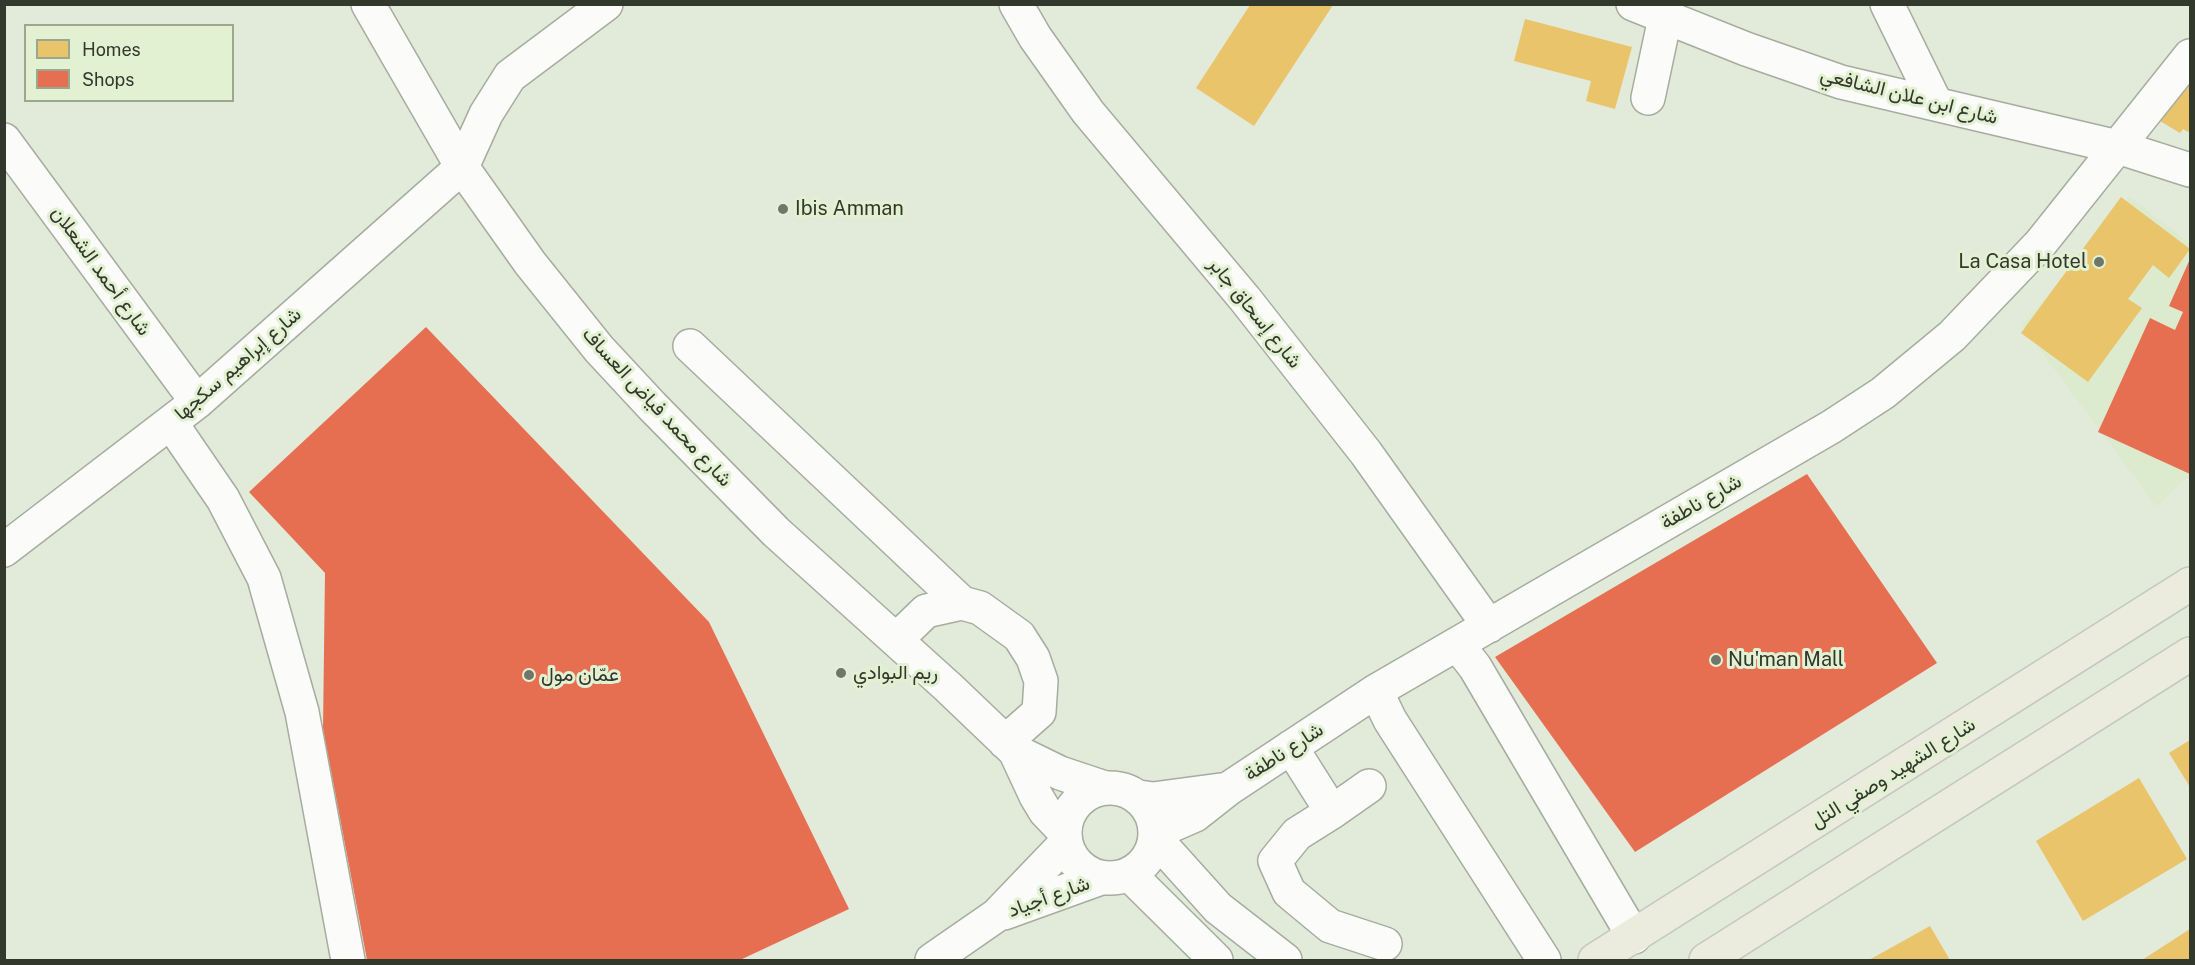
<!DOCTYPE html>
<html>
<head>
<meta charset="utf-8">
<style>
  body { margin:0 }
  #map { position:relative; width:2195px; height:965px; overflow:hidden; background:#e2eada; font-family:"Public Sans",sans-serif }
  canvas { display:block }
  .frame { position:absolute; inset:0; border:6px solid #32382c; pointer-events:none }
  .legend { position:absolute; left:24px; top:24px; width:210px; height:78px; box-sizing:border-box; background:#e3f1d3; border:2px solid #9ca790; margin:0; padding:8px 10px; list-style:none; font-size:18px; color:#32382c }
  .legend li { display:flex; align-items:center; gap:12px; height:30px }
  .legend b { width:30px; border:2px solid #9ca790 }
</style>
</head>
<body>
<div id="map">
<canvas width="2195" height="965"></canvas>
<div class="frame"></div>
<ul class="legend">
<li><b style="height:16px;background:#e9c46a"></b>Homes</li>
<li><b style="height:16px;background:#e76f51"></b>Shops</li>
</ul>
</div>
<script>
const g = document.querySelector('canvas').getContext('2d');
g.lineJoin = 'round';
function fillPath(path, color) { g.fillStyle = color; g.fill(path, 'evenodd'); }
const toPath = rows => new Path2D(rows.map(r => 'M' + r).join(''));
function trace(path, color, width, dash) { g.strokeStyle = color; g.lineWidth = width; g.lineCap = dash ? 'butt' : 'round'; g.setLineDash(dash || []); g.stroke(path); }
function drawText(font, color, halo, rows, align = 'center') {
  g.font = font + ' "Public Sans",Vazirmatn,sans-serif'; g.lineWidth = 6; g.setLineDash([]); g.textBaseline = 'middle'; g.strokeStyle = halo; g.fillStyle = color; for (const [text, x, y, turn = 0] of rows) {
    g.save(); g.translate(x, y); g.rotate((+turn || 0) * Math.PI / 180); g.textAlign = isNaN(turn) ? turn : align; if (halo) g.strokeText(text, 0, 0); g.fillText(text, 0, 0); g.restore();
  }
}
const built = toPath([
  [2130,197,2190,243,2190,479,2186,478,2157,507,2022,326]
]);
const homes = toPath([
  [1250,5,1333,5,1254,126,1196,88],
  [1525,19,1632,47,1615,109,1586,101,1591,81,1514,61],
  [2190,70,2190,129,2188,132,2183,129,2180,133,2160,121],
  [2121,197,2190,249,2169,278,2153,265,2128,299,2142,308,2088,382,2021,333],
  [2190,740,2190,787,2169,753],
  [2139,778,2187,859,2083,921,2036,841],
  [1930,926,1950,960,1869,960],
  [2190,929,2190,960,2142,960]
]);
const shops = toPath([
  [2190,259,2190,474,2098,432,2150,318,2175,330,2183,312,2169,306],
  [426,327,709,622,849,909,740,960,367,960,323,729,325,573,249,492],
  [1807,474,1937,663,1635,852,1495,657]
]);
const minor = toPath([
  [368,4,462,167,530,263,599,349,652,406,776,532,948,687,1015,751,1036,796,1045,811,1065,832],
  [1016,4,1035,37,1088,112,1245,299,1366,453,1489,626],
  [1633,4,1746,49,1841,82,2118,147,2190,170],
  [1887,4,1936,104],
  [1648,98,1665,18],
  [4,140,197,402],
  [690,346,962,603,980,608,1019,636,1033,658,1041,681,1039,712,1005,742],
  [171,423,223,499,264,578,302,712,348,960],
  [4,550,197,402,462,167,486,114,510,76,606,4],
  [896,640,926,611,962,603],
  [1457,644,1475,667,1634,937],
  [1376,691,1390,720,1544,960],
  [1291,747,1332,812,1297,834,1275,861,1289,892,1330,926,1385,944],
  [1015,751,1060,773,1105,788],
  '1065 833a45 45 0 1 1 90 0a45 45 0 1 1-90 0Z',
  [1139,797,1153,799,1228,789],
  [1332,812,1369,786],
  [1156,832,1195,815,1228,789,1376,691,1831,427,1883,393,1952,336,2040,244,2190,56],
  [1155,838,1218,908,1285,960],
  [1130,875,1216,960],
  [1004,913,1101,878],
  [932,960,997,915,1066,843]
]);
const major = toPath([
  [1595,960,2190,584],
  [1706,960,2190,654]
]);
const markers = [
  [783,209,6,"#707669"],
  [2099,262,6,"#707669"],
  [1716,660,6,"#707669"],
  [841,673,6,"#707669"],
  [529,675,6,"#707669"]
];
const streetNames = [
  ["شارع ابن علان الشافعي",1909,96,14],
  ["شارع أحمد الشعلان",101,271,54],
  ["شارع إسحاق جابر",1255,313,51],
  ["شارع إبراهيم سكجها",238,364,-41],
  ["شارع محمد فياض العساف",657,407,47],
  ["شارع ناطفة",1701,502,-30],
  ["شارع ناطفة",1284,752,-33],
  ["شارع الشهيد وصفي التل",1893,773,-32],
  ["شارع أجياد",1049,897,-20]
];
const poiNames = [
  ["Ibis Amman",795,209],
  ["La Casa Hotel",2087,262,"right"],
  ["Nu'man Mall",1728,660],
  ["ريم البوادي",853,673],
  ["عمّان مول",541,675]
];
fillPath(built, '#dceace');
fillPath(homes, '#e9c46a');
fillPath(shops, '#e76f51');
trace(minor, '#a6ac9f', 36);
trace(major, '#c4c8bf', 36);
trace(minor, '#fbfcf9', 33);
trace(major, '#ebebde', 33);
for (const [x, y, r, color] of markers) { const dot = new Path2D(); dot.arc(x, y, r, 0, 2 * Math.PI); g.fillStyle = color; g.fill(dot); trace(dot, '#e3f1d3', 2); }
drawText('20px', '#32382c', '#e3f1d3', streetNames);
drawText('20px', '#32382c', '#e3f1d3', poiNames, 'left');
</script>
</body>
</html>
